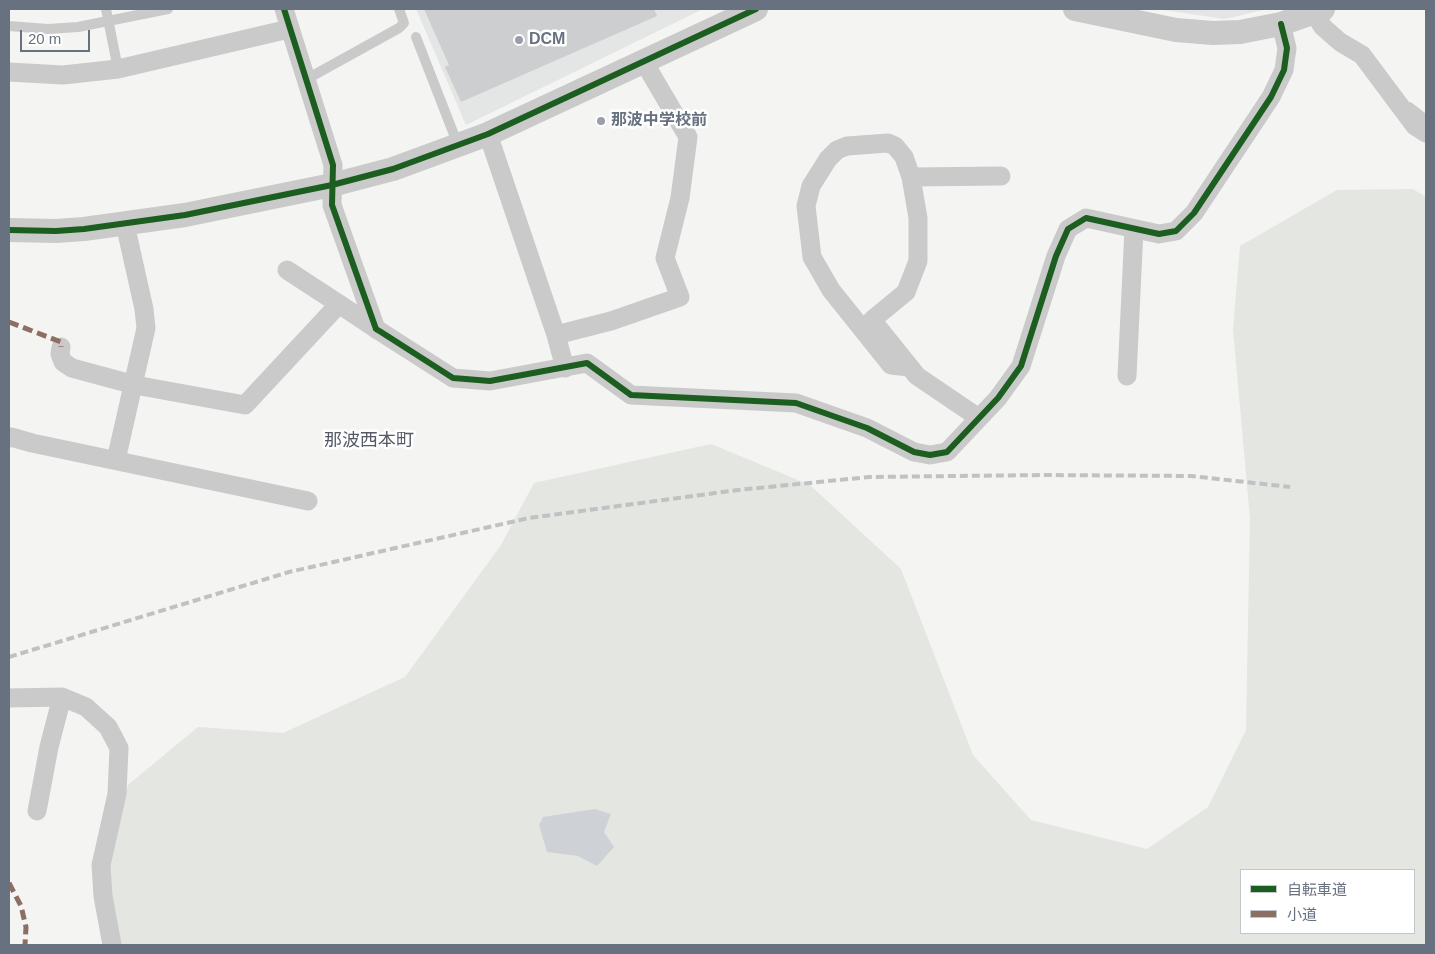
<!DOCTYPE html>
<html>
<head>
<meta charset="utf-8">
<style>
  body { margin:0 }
  #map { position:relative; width:1435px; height:954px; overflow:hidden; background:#f4f4f3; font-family:Helvetica,"Noto Sans JP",sans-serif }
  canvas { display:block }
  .frame { position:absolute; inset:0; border:10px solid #67717f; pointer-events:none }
  .legend { position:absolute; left:1240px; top:869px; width:175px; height:65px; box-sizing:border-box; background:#fff; border:1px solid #c2c6cc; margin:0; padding:6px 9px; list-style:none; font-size:15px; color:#67717f }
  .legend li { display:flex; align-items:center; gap:10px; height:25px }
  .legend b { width:25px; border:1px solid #c2c6cc }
  .scale { position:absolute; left:20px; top:30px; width:70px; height:22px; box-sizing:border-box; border:2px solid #67717f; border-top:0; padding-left:6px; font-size:15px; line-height:18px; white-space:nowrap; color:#67717f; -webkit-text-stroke:4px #fff; paint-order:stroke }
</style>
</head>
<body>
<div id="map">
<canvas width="1435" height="954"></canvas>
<div class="frame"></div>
<ul class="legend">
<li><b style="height:6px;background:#1b5e20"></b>自転車道</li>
<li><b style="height:6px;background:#8d6e63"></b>小道</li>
</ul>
<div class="scale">20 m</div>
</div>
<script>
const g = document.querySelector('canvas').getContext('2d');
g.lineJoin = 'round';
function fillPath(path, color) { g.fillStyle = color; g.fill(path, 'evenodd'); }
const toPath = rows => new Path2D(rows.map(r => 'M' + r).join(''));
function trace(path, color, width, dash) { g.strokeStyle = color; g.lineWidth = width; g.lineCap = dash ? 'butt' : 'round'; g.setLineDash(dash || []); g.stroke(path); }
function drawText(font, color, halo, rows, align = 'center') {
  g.font = font + ' Helvetica,"Noto Sans JP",sans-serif'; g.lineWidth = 5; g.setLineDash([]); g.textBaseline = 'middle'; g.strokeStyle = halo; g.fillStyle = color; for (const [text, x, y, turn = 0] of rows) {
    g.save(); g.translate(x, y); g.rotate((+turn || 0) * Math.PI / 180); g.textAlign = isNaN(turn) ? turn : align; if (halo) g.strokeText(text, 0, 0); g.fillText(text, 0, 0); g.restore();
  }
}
const built = toPath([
  [416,9,703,9,466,125],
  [1156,9,1267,9,1225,19]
]);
const green = toPath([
  [1413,189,1426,197,1426,945,120,945,102,866,128,785,198,727,283,733,405,677,501,545,534,483,711,444,810,485,901,569,973,755,1031,820,1147,849,1208,807,1246,730,1250,518,1233,329,1240,246,1337,190],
  [1241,870,1414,870,1414,933,1241,933]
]);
const water = toPath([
  [595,809,611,814,604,832,614,847,597,866,578,856,547,852,539,825,543,817]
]);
const building = toPath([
  [424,9,654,9,657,16,461,102,445,67,449,65]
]);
const service = toPath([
  [106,9,118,69],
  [9,26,48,29,78,27,168,9],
  [416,37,458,145],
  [305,80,399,28,404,23,399,9],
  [1409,107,1426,120]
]);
const minor = toPath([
  [284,9,333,165,332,205,376,329,381,332,453,378,490,381,587,363,631,395,796,403,867,428,914,452,930,455,947,452,998,398,1021,366,1056,256,1068,229,1086,218,1159,234,1176,231,1194,213,1271,97,1284,70,1287,48,1281,24],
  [1314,13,1323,27,1340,42,1362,55,1415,126,1426,133],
  [9,72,63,75,118,69,289,29],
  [488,134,556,335],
  [911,177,1001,176],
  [287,270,339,304],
  [61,347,60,354,63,362,72,368,135,385,245,405,339,304,378,330],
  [909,367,891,365,831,290,812,257,806,206,811,186,828,159,837,150,847,146,888,143,895,146,904,157,911,177,918,218,918,261,906,292,872,320,917,376,979,418],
  [565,368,556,335,611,321,680,297,665,258,680,198,688,137,644,62],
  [1127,376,1134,229],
  [9,438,11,437,32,443,308,501],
  [116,460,146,328,144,309,125,224],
  [9,698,62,697,86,707,108,727,119,748,117,794,101,865,103,896,112,945],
  [37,811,49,747,62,697]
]);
const tertiary = toPath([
  [1075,9,1176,30,1213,33,1240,32,1281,24,1323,9],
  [9,230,56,231,84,229,185,215,332,185,393,169,488,134,756,9]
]);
const rail = toPath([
  [9,657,289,572,529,518,738,490,869,477,1044,475,1191,476,1290,487]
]);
const quiet = toPath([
  [9,322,61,342,61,347],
  [9,883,21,906,26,927,25,945]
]);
const cycleway = toPath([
  [284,9,333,165,332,205,376,329,381,332,453,378,490,381,587,363,631,395,796,403,867,428,914,452,930,455,947,452,998,398,1021,366,1056,256,1068,229,1086,218,1159,234,1176,231,1194,213,1271,97,1284,70,1287,48,1281,24],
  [9,230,56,231,84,229,185,215,332,185,393,169,488,134,756,9]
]);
const markers = [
  [519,40,5,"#989fa8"],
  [601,121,5,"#989fa8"]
];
const poiNames = [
  ["DCM",529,40],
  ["那波中学校前",611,121]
];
const neighbourhoodNames = [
  ["那波西本町",369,441]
];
fillPath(built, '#e4e5e5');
fillPath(green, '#e3e6e1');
fillPath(water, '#ced2d6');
fillPath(building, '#cdcecf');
trace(service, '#cacacb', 10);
trace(minor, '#cacacb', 19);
trace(tertiary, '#cacacb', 24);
trace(rail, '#c0c1c2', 4, [8, 4]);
trace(quiet, '#8d6e63', 5, [10, 5]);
trace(cycleway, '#1b5e20', 6);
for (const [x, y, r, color] of markers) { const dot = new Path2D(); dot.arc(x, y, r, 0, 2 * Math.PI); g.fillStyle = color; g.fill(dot); trace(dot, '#fff', 2); }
drawText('bold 16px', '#67717f', '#fff', poiNames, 'left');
drawText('18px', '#545b65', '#fff', neighbourhoodNames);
</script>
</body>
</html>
